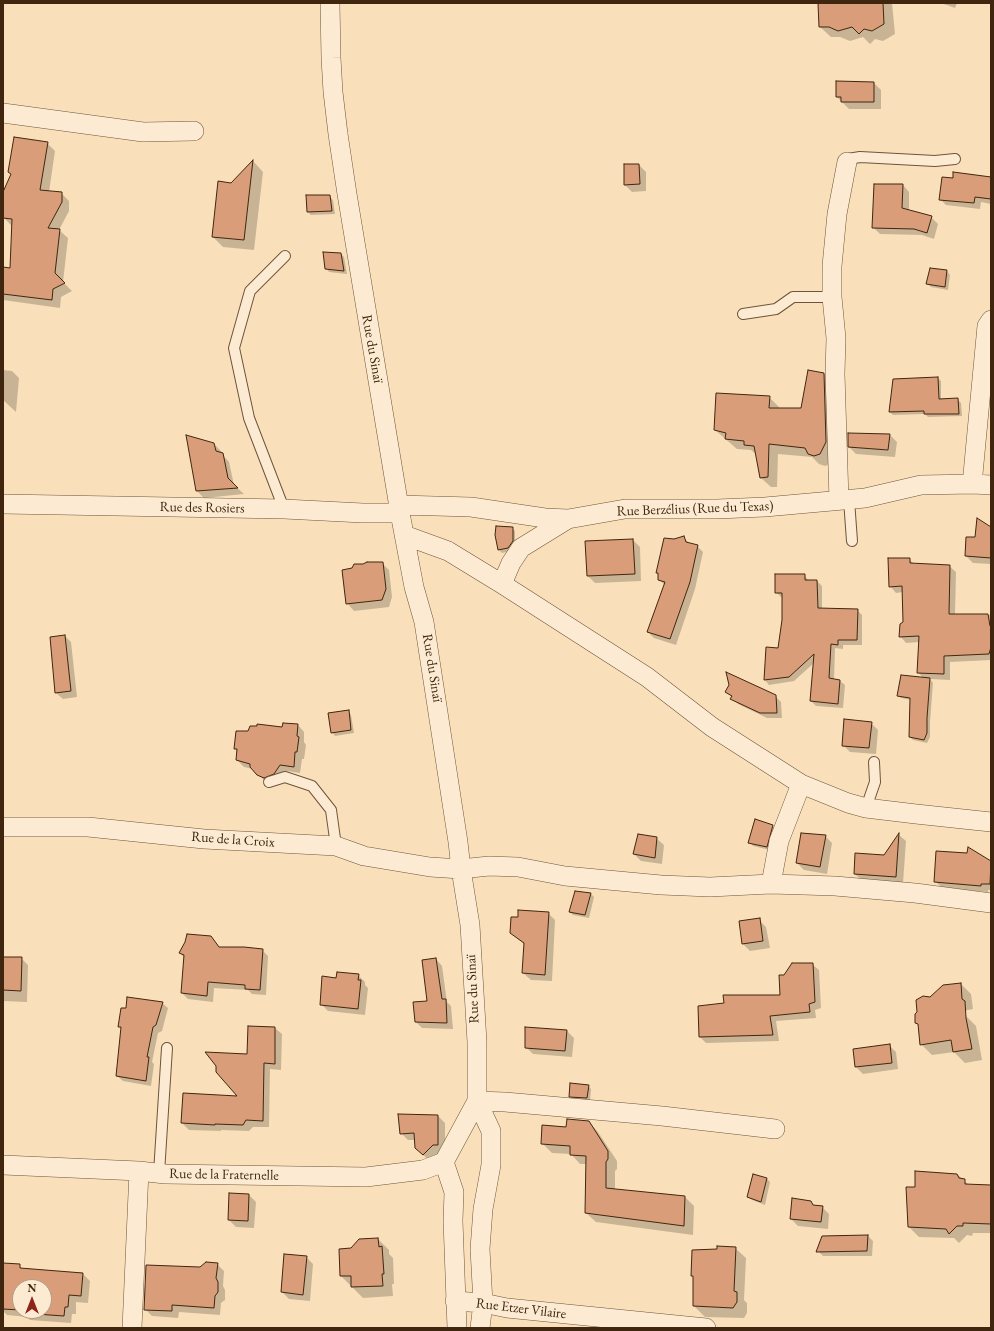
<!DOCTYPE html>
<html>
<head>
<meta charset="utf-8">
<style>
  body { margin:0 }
  #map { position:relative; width:994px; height:1331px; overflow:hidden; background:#fae0ba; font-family:"EB Garamond",serif }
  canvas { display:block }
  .frame { position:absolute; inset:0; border:4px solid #40260f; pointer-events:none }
  .north { position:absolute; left:12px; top:1279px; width:40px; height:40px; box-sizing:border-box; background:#fcebd2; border:1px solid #b19c84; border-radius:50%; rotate:0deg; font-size:11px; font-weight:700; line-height:16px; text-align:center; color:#40260f }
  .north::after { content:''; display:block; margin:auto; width:14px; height:18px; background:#8f2418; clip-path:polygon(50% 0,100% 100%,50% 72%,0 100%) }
</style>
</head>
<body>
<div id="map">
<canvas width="994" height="1331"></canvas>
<div class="frame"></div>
<div class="north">N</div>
</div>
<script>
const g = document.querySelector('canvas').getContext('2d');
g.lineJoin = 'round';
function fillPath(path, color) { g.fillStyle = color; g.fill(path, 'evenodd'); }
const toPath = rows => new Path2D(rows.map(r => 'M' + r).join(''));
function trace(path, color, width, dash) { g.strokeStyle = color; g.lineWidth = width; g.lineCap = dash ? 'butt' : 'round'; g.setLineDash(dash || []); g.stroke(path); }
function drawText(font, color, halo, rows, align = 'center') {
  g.font = font + ' "EB Garamond",serif'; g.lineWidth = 4; g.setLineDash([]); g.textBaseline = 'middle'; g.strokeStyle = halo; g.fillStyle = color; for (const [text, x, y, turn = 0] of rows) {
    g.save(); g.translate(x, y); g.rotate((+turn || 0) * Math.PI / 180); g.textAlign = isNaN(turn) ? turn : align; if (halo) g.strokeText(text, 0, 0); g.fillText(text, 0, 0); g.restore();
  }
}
const shadow = toPath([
  [820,3,892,3,895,34,883,41,875,39,870,44,863,37,850,41,840,37,831,37,820,27],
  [941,3,957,3,955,8],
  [837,82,874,83,881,90,881,109,849,109,837,97],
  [47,143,55,151,49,192,61,193,69,201,69,211,59,230,68,238,63,282,72,291,61,297,60,308,3,300,3,274,11,270,12,226,3,217,3,194],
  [253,161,263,172,254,250,223,247,213,237,231,184],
  [639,165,646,172,646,191,632,192,625,185],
  [991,178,991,204,981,202,980,209,946,205,940,199],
  [903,185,909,192,909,211,931,217,938,224,934,239,922,235,880,234,873,227],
  [329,196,333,200,335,214,311,215,308,212],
  [341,254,344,257,347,274,329,272,326,268],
  [947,271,950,275,948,290,931,287,928,284],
  [3,370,12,371,19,378,16,412,3,400],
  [824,374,834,384,830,464,825,466,819,464,812,457,778,454,777,487,771,487,760,477,757,455,751,450,737,449,715,430,769,397,779,407,779,409,801,409],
  [938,378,941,381,941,399,957,399,961,403,962,416,928,417,925,414,893,415,890,412],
  [890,435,897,442,895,457,856,454,849,447],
  [187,436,214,444,221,451,222,454,229,462,234,485,244,494,204,498,197,491],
  [512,528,515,531,515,545,511,551,502,553,499,550],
  [991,528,991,564,973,563,966,556],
  [683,537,690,544,697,546,703,552,695,589,676,645,654,638,648,632,665,585,659,580,659,575,657,573,674,541],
  [633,540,640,547,641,581,595,583,588,576],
  [909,559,914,564,949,566,956,572,955,615,991,615,991,660,950,662,950,680,930,679,933,683,930,722,930,737,927,743,913,740,910,737,911,700,901,698,898,695,924,679,918,672,919,642,906,643,900,636,904,622,903,592,896,593,890,586],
  [382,563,389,570,392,597,389,607,354,611,347,603],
  [804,575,809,581,817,581,822,586,822,609,857,610,862,615,862,645,843,645,843,649,835,648,834,680,840,681,845,685,843,708,816,706,811,701,814,663,794,681,769,685,765,680,767,648,779,649,783,620,783,597,781,597,776,592],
  [65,636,71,642,77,697,63,699,56,693],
  [726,691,775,696,781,702,782,718,767,718,738,704],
  [348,711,351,715,354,733,335,736,332,732],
  [871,723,878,730,876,754,850,752,843,745],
  [298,725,304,732,304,742,306,745,304,759,302,759,300,773,287,771,281,780,265,781,253,769,244,767,237,760,237,751,235,748,249,732],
  [773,826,776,830,770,850,753,846,750,842],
  [899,835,906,841,903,883,862,881,855,874,884,856],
  [825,836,832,843,827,874,804,870,797,863],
  [656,838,664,845,662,864,641,861,634,854],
  [968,849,991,862,991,890,988,890,988,892,942,888,935,881,968,854],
  [591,894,594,897,589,918,573,915,570,912],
  [548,913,555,920,552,981,531,980,523,973,525,945,511,933],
  [759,920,766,927,770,948,750,951,743,944,740,922],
  [211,937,220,948,262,950,268,956,266,995,252,994,248,990,214,988,213,1002,188,999,182,993,185,958,180,953,186,942],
  [3,958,21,958,28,965,27,1002,3,1001],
  [436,959,442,966,447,1002,451,1006,453,1029,422,1028,416,1022,428,1002],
  [812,964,819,970,821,1008,815,1010,816,1018,776,1021,779,1041,706,1043,700,1037,781,996,784,976],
  [358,975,365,982,365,985,368,988,365,1015,328,1011,321,1004,337,979],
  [961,984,971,994,973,1009,949,1014,965,1015,976,1026,982,1060,965,1063,954,1052,932,1055,921,1044],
  [162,1003,168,1008,162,1031,158,1033,152,1062,154,1064,151,1086,123,1081,117,1076,122,1029,120,1026],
  [275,1028,282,1034,281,1070,270,1069,269,1127,253,1127,249,1131,221,1130,221,1131,189,1130,182,1123,239,1097,248,1055],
  [567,1031,574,1038,572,1057,533,1054,526,1047],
  [889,1045,896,1052,898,1069,863,1074,856,1067],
  [588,1086,591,1089,590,1101,573,1100,570,1096],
  [399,1115,438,1116,445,1123,445,1152,431,1162,423,1155,415,1140,408,1140,401,1133],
  [589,1122,598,1132,617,1161,617,1169,615,1171,615,1190,685,1197,694,1206,693,1235,596,1222,586,1213,586,1164,580,1164,571,1154,552,1153,542,1143,567,1128],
  [957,1174,970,1186,991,1186,991,1233,973,1233,972,1236,967,1235,959,1243,954,1238,919,1237,909,1227,916,1188],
  [753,1175,767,1179,770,1182,765,1205,752,1200,748,1197],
  [249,1195,256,1202,254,1228,236,1227,229,1220],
  [811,1202,815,1207,822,1207,829,1214,828,1229,798,1226,791,1219],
  [868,1236,873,1241,872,1256,823,1256,818,1251],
  [378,1239,389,1250,389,1254,393,1258,394,1284,392,1284,393,1296,363,1298,341,1276,351,1249],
  [735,1248,746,1258,744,1300,747,1303,747,1313,744,1318,705,1317,694,1306,694,1278,692,1275],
  [306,1257,313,1264,310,1301,289,1299,282,1292],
  [3,1264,14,1268,82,1273,90,1281,88,1303,76,1302,76,1314,72,1314,71,1323,30,1320,27,1317,7,1315,3,1311],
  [20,1287,44,1287,44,1311,20,1311],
  [217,1264,224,1271,223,1286,225,1290,225,1300,221,1303,220,1315,179,1312,178,1318,152,1316,145,1309,201,1268]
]);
const building = toPath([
  [818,3,883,3,884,24,872,31,864,29,859,34,852,27,838,31,829,27,819,27,818,3],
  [836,81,874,82,874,102,841,102,841,97,836,97,836,81],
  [14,137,48,142,40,190,62,192,62,202,48,228,60,229,55,273,65,283,53,289,52,300,3,294,3,267,10,268,12,219,3,218,3,192,11,174,8,172,14,137],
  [253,160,244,240,212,237,218,181,231,183,253,160],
  [624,164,639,164,640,184,624,185,624,164],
  [953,172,991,177,991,199,975,197,974,203,939,200,942,177,953,178,953,172],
  [874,184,903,184,902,208,932,216,927,233,914,229,872,228,874,184],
  [306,195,330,195,332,211,307,212,306,195],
  [323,252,341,253,344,271,325,269,323,252],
  [930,268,947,270,945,287,926,284,930,268],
  [808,370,824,373,826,442,820,454,814,456,808,454,805,448,769,444,768,477,760,478,754,446,744,445,744,441,725,439,726,433,714,430,716,393,770,396,769,408,801,408,808,370],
  [938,377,939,399,958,398,959,414,924,414,924,411,889,412,893,379,938,377],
  [848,433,890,434,888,450,848,447,848,433],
  [186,435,214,443,216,451,223,453,228,478,238,488,196,491,186,435],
  [977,518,991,527,991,558,965,556,966,537,975,537,977,518],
  [496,526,513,527,513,541,508,548,498,550,495,535,496,526],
  [684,536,686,542,698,545,690,582,670,639,647,632,665,582,658,580,658,573,656,573,664,538,674,539,684,536],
  [633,539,635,574,587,576,585,541,633,539],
  [888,558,910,558,910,563,950,565,949,614,988,614,990,626,991,626,991,647,989,654,944,656,944,674,917,673,919,636,899,637,900,624,903,622,902,586,889,587,888,558],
  [367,562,383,562,386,589,382,600,346,604,342,570,352,568,354,564,363,564,367,562],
  [775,574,805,574,805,580,817,580,818,608,858,609,857,640,838,640,838,645,831,644,829,678,840,680,838,704,810,701,814,654,789,677,764,680,766,647,778,648,782,620,782,593,775,593,775,574],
  [65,635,71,691,55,693,50,637,65,635],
  [726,672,776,695,777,713,760,713,730,699,732,696,725,692,729,685,726,672],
  [901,675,930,678,927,718,927,733,924,740,909,737,910,698,897,696,901,675],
  [349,710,351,730,331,733,328,713,349,710],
  [844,719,872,722,869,748,842,746,844,719],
  [283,723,298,724,297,736,299,737,297,752,295,752,294,767,280,765,274,774,264,778,257,775,250,767,250,764,236,760,237,749,234,749,236,731,248,731,250,726,257,726,257,724,282,727,283,723],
  [755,819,773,825,767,847,748,843,755,819],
  [801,833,826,835,820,867,796,863,801,833],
  [899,833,896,877,854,874,855,853,884,855,899,833],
  [638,834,657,837,655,858,633,854,638,834],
  [968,847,991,861,990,884,981,884,981,886,934,882,936,851,967,853,968,847],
  [575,891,591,893,585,915,569,912,575,891],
  [518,910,549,912,545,975,522,973,524,943,510,933,511,917,518,917,518,910],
  [760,918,763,941,742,944,739,921,760,918],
  [187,934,211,936,219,947,244,947,263,949,260,990,245,989,245,985,208,982,207,996,181,993,184,955,179,953,185,942,187,934],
  [3,957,22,957,21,991,3,990,3,957],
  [436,958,442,999,446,999,447,1023,415,1022,413,1002,427,1001,422,960,436,958],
  [792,963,813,963,815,1002,809,1004,810,1012,770,1016,773,1035,699,1037,698,1006,724,1003,723,995,780,995,779,975,784,975,792,963],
  [337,972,359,974,358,980,361,980,358,1009,320,1005,322,976,336,978,337,972],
  [961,983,962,999,965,1001,966,1018,972,1049,953,1052,951,1040,920,1045,918,1024,915,1023,915,1014,917,1012,916,1000,923,996,930,997,943,985,961,983],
  [127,997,163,1002,156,1025,153,1027,147,1057,149,1057,146,1081,116,1076,121,1027,118,1027,121,1008,126,1008,127,997],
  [248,1026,275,1027,275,1064,264,1063,263,1121,246,1120,243,1125,215,1124,215,1125,181,1123,183,1093,237,1096,216,1072,216,1066,205,1052,247,1054,248,1026],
  [525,1027,567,1030,565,1051,525,1048,525,1027],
  [890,1044,892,1063,855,1067,853,1049,890,1044],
  [570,1083,589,1085,587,1098,569,1097,570,1083],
  [398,1114,438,1115,438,1145,433,1145,423,1155,415,1148,414,1133,400,1134,398,1114],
  [567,1119,589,1121,608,1151,608,1159,606,1162,606,1188,685,1196,684,1226,585,1213,586,1156,570,1155,570,1146,541,1144,542,1125,566,1127,567,1119],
  [915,1171,957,1174,959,1178,965,1179,965,1184,991,1185,991,1224,963,1223,963,1226,957,1226,949,1234,946,1229,908,1227,906,1187,915,1187,915,1171],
  [753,1174,767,1178,761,1202,747,1197,753,1174],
  [229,1193,249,1194,248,1221,228,1220,229,1193],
  [792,1198,811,1201,813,1205,823,1206,821,1222,790,1219,792,1198],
  [868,1235,867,1251,816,1252,822,1236,868,1235],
  [378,1238,379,1247,382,1246,384,1274,382,1274,383,1286,351,1287,351,1276,340,1276,339,1249,351,1248,359,1239,378,1238],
  [717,1246,736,1247,734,1291,737,1292,737,1302,733,1308,693,1306,693,1276,691,1276,692,1250,717,1249,717,1246],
  [284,1254,307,1256,303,1295,281,1292,284,1254],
  [206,1262,218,1263,216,1278,218,1282,218,1292,215,1296,214,1308,172,1305,172,1311,144,1310,146,1265,200,1267,206,1262],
  [3,1263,20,1264,20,1268,83,1273,81,1296,69,1295,68,1307,65,1307,64,1316,21,1313,21,1311,44,1311,44,1287,20,1287,20,1310,3,1309,3,1263]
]);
const service = toPath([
  [847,162,848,159,860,157,935,161,955,159],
  [743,314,776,309,793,297,832,297],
  [849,500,852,541],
  [284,509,249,418,234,348,250,291,285,256],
  [269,782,285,777,312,786,331,810,336,846],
  [866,808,875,782,874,762],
  [159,1173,167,1048]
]);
const minor = toPath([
  [330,3,331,58,333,92,338,134,347,194,400,513,414,587,424,622,458,842,461,869,470,925,477,1042,477,1101,444,1162,454,1192,453,1221,457,1328],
  [3,113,143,132,194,131],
  [973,484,973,474,987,326,991,320],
  [839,500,835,374,836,338,832,297,832,266,837,214,847,162],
  [3,504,284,509,363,513,400,513],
  [399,505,471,507,545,518,568,519,625,509,717,509,765,507,865,498,921,485,973,484,991,485],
  [404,535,448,551,502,584,647,677,712,727,801,784,848,803,866,808,916,814,991,822],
  [502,584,511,563,521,548,568,519],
  [3,827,88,827,204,839,336,846,364,856,430,867,461,869,489,866,518,867,565,876,661,885,710,887,771,884,835,886,915,893,991,903],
  [771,884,779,841,801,784],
  [3,1165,139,1171,165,1174,366,1177,423,1170,444,1162],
  [455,1301,483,1303,507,1308,706,1328],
  [132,1328,139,1171],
  [480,1328,483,1303,480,1249,483,1209,491,1165,491,1131,477,1101,505,1102,662,1116,775,1129]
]);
const streetNames = [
  ["Rue du Sinaï",372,349,80],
  ["Rue des Rosiers",202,508,1],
  ["Rue Berzélius (Rue du Texas)",695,509,-2],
  ["Rue du Sinaï",432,668,81],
  ["Rue de la Croix",233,840,4],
  ["Rue du Sinaï",473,989,-93],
  ["Rue de la Fraternelle",224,1175,1],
  ["Rue Etzer Vilaire",521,1309,7]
];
fillPath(shadow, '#0003');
fillPath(building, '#d99d7a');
trace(building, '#40260f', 1);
trace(service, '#6e543a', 12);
trace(minor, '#6e543a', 20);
trace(service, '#fcebd2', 10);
trace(minor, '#fcebd2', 19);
drawText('14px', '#40260f', '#fcebd2', streetNames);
</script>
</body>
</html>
